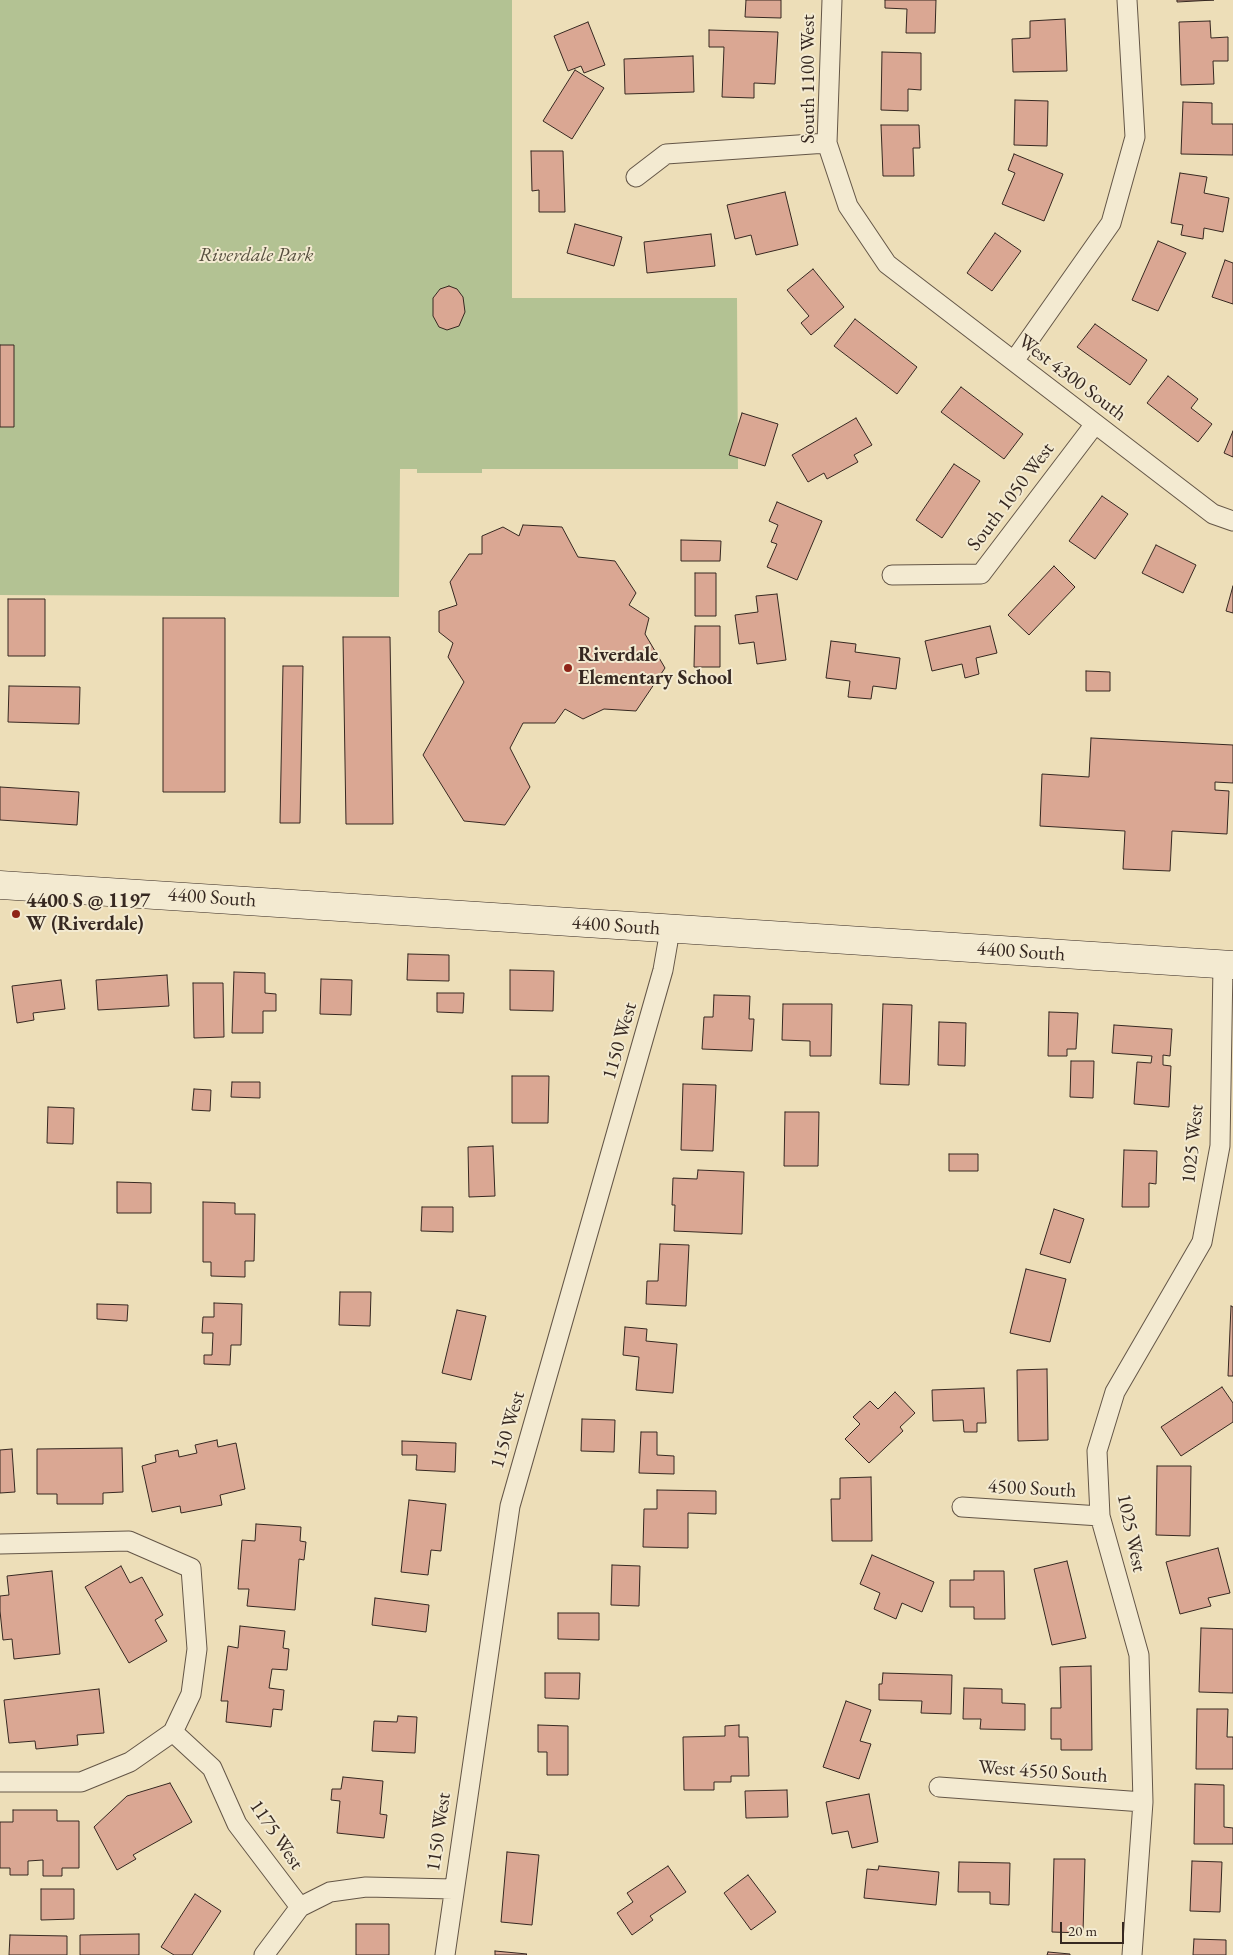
<!DOCTYPE html>
<html>
<head>
<meta charset="utf-8">
<style>
  body { margin:0 }
  #map { position:relative; width:1233px; height:1955px; overflow:hidden; background:#eddeb8; font-family:"EB Garamond",serif }
  canvas { display:block }
  .scale { position:absolute; left:1060px; top:1922px; width:64px; height:22px; box-sizing:border-box; border:2px solid #362821; border-top:0; padding-left:6px; font-size:15px; line-height:18px; white-space:nowrap; color:#362821; -webkit-text-stroke:4px #f3ead1; paint-order:stroke }
</style>
</head>
<body>
<div id="map">
<canvas width="1233" height="1955"></canvas>
<div class="scale">20 m</div>
</div>
<script>
const g = document.querySelector('canvas').getContext('2d');
g.lineJoin = 'round';
function fillPath(path, color) { g.fillStyle = color; g.fill(path, 'evenodd'); }
const toPath = rows => new Path2D(rows.map(r => 'M' + r).join(''));
function trace(path, color, width, dash) { g.strokeStyle = color; g.lineWidth = width; g.lineCap = dash ? 'butt' : 'round'; g.setLineDash(dash || []); g.stroke(path); }
function drawText(font, color, halo, rows, align = 'center') {
  g.font = font + ' "EB Garamond",serif'; g.lineWidth = 4; g.setLineDash([]); g.textBaseline = 'middle'; g.strokeStyle = halo; g.fillStyle = color; for (const [text, x, y, turn = 0] of rows) {
    g.save(); g.translate(x, y); g.rotate((+turn || 0) * Math.PI / 180); g.textAlign = isNaN(turn) ? turn : align; if (halo) g.strokeText(text, 0, 0); g.fillText(text, 0, 0); g.restore();
  }
}
const green = toPath([
  [0,0,512,0,512,298,737,298,738,469,482,469,482,473,417,473,417,469,400,469,399,597,0,595]
]);
const building = toPath([
  [746,0,781,0,781,18,745,17,746,0],
  [885,0,936,0,935,33,906,33,907,9,885,8,885,0],
  [1177,0,1214,0,1177,2,1177,0],
  [1065,19,1067,71,1013,72,1012,39,1030,38,1030,21,1065,19],
  [1210,21,1211,38,1228,37,1228,61,1213,61,1214,84,1181,85,1179,22,1210,21],
  [588,22,605,65,584,73,581,66,568,71,554,36,588,22],
  [709,30,778,32,775,84,754,83,754,98,722,97,724,47,709,47,709,30],
  [882,52,921,53,921,90,908,89,908,111,881,110,882,52],
  [693,56,694,92,625,94,624,59,693,56],
  [575,70,604,88,572,139,543,121,575,70],
  [1015,100,1048,101,1047,146,1014,145,1015,100],
  [1183,102,1212,103,1212,124,1233,124,1233,155,1181,154,1183,102],
  [881,125,919,125,920,148,913,148,914,176,883,176,881,125],
  [531,151,563,151,565,212,539,212,539,190,532,191,531,151],
  [1014,154,1063,174,1044,221,1002,204,1015,173,1008,170,1014,154],
  [1180,173,1207,177,1204,193,1229,198,1223,232,1204,228,1203,239,1181,235,1183,225,1171,223,1180,173],
  [785,192,798,245,756,255,751,235,735,239,727,205,785,192],
  [575,224,622,237,614,266,567,253,575,224],
  [995,233,1021,251,992,291,967,273,995,233],
  [711,234,715,266,647,273,644,242,711,234],
  [1158,241,1186,253,1158,311,1132,300,1158,241],
  [1225,260,1233,263,1233,304,1212,297,1225,260],
  [813,269,844,307,811,335,801,323,809,316,787,290,813,269],
  [449,286,457,289,463,297,465,312,459,326,447,330,439,327,433,316,433,298,440,289,449,286],
  [855,319,917,367,897,394,834,346,855,319],
  [1095,324,1147,360,1130,385,1077,347,1095,324],
  [0,345,14,345,14,427,0,427,0,345],
  [1168,376,1198,399,1191,408,1212,424,1198,442,1147,403,1168,376],
  [961,387,1023,434,1004,459,941,412,961,387],
  [742,413,778,424,765,466,729,455,742,413],
  [856,418,872,445,854,455,858,462,827,479,824,473,808,482,792,455,856,418],
  [1233,431,1233,457,1224,453,1233,431],
  [954,464,980,481,942,538,916,520,954,464],
  [1102,496,1128,514,1095,559,1069,541,1102,496],
  [777,502,822,521,797,580,767,567,777,544,771,542,778,525,769,521,777,502],
  [523,525,562,527,578,557,615,561,636,593,629,605,649,618,645,634,665,668,636,711,604,709,583,719,565,709,555,723,523,723,510,748,530,787,505,825,464,821,423,755,464,682,448,657,453,643,439,632,439,611,457,605,450,582,469,554,482,554,482,536,503,527,519,536,523,525],
  [681,540,721,541,720,561,681,561,681,540],
  [1156,545,1196,565,1183,593,1142,573,1156,545],
  [1054,566,1075,587,1029,635,1008,615,1054,566],
  [695,573,716,573,716,616,695,616,695,573],
  [1233,586,1233,613,1226,611,1233,586],
  [777,594,786,660,757,664,754,642,739,644,735,615,758,612,756,596,777,594],
  [8,599,45,599,45,656,8,656,8,599],
  [163,618,225,618,225,792,163,792,163,618],
  [695,626,720,626,720,667,694,667,695,626],
  [990,626,997,653,976,658,979,674,965,678,962,664,932,671,925,641,990,626],
  [343,637,390,637,393,824,346,824,343,637],
  [831,641,856,644,855,652,900,658,896,689,873,686,871,699,848,697,850,681,826,678,831,641],
  [283,666,303,666,300,823,280,823,283,666],
  [1086,671,1110,672,1110,691,1086,691,1086,671],
  [9,686,80,687,79,724,8,722,9,686],
  [1091,738,1233,745,1233,783,1215,782,1215,790,1229,791,1227,834,1172,831,1170,871,1123,869,1125,831,1040,826,1042,774,1089,777,1091,738],
  [0,787,79,792,77,825,0,820,0,787],
  [408,954,449,955,449,981,407,980,408,954],
  [510,970,554,971,553,1011,510,1010,510,970],
  [234,972,265,973,265,993,276,994,276,1011,263,1011,263,1033,232,1033,234,972],
  [167,975,169,1006,98,1010,96,980,167,975],
  [321,979,352,980,351,1015,320,1014,321,979],
  [61,980,65,1009,33,1013,34,1020,17,1023,12,986,61,980],
  [193,983,223,983,224,1037,194,1038,193,983],
  [437,993,464,993,463,1013,437,1012,437,993],
  [714,995,750,996,749,1019,754,1019,752,1051,702,1049,704,1017,713,1017,714,995],
  [783,1004,832,1004,831,1056,810,1056,810,1041,782,1040,783,1004],
  [883,1004,912,1005,909,1085,880,1084,883,1004],
  [1049,1012,1078,1013,1076,1049,1067,1049,1067,1056,1048,1056,1049,1012],
  [939,1022,966,1023,965,1066,938,1065,939,1022],
  [1114,1025,1172,1029,1170,1056,1163,1055,1163,1065,1171,1066,1169,1107,1134,1104,1137,1062,1151,1063,1152,1056,1112,1053,1114,1025],
  [1071,1061,1094,1061,1093,1098,1070,1097,1071,1061],
  [512,1076,549,1076,548,1123,512,1123,512,1076],
  [232,1082,260,1082,260,1098,231,1097,232,1082],
  [683,1084,716,1085,713,1151,681,1150,683,1084],
  [194,1089,211,1090,210,1111,192,1110,194,1089],
  [48,1107,74,1108,73,1144,47,1143,48,1107],
  [785,1112,819,1112,818,1166,784,1166,785,1112],
  [493,1146,495,1196,469,1197,468,1147,493,1146],
  [1124,1150,1157,1151,1156,1184,1149,1183,1149,1207,1122,1207,1124,1150],
  [949,1154,978,1154,978,1171,949,1171,949,1154],
  [698,1170,744,1172,742,1234,674,1231,675,1205,672,1205,673,1178,697,1179,698,1170],
  [117,1182,151,1183,151,1213,117,1213,117,1182],
  [203,1202,235,1203,235,1214,255,1214,254,1261,245,1261,245,1277,211,1276,211,1262,203,1262,203,1202],
  [422,1207,453,1207,453,1232,421,1231,422,1207],
  [1054,1209,1084,1219,1070,1263,1040,1254,1054,1209],
  [660,1244,689,1245,686,1306,646,1304,647,1281,658,1281,660,1244],
  [1026,1269,1066,1279,1050,1342,1010,1333,1026,1269],
  [340,1292,371,1292,370,1326,339,1325,340,1292],
  [214,1303,242,1304,241,1345,231,1345,230,1365,204,1364,204,1355,212,1355,213,1333,202,1333,203,1317,214,1317,214,1303],
  [97,1304,128,1305,127,1321,97,1319,97,1304],
  [1231,1306,1233,1307,1233,1376,1228,1376,1231,1306],
  [457,1310,486,1316,471,1380,442,1373,457,1310],
  [625,1327,647,1329,646,1341,677,1344,673,1393,636,1390,639,1357,623,1355,625,1327],
  [1047,1369,1048,1440,1018,1441,1017,1370,1047,1369],
  [1222,1387,1233,1403,1233,1422,1181,1456,1161,1427,1222,1387],
  [984,1388,986,1423,977,1423,977,1432,964,1432,963,1420,933,1421,932,1390,984,1388],
  [895,1392,915,1413,900,1427,903,1431,869,1463,845,1439,860,1424,853,1417,870,1401,878,1409,895,1392],
  [582,1419,615,1420,614,1452,581,1451,582,1419],
  [641,1432,657,1432,657,1455,674,1456,674,1474,639,1473,641,1432],
  [217,1440,218,1447,236,1443,245,1489,220,1495,222,1505,181,1513,180,1506,152,1512,142,1466,156,1462,155,1455,178,1450,179,1457,197,1453,195,1445,217,1440],
  [402,1441,456,1443,455,1472,416,1470,417,1455,402,1455,402,1441],
  [122,1448,123,1492,103,1493,103,1504,57,1504,57,1494,37,1494,37,1449,122,1448],
  [12,1449,15,1492,0,1493,0,1450,12,1449],
  [1157,1466,1191,1466,1190,1536,1156,1535,1157,1466],
  [871,1477,872,1541,832,1541,831,1499,840,1499,840,1478,871,1477],
  [657,1490,716,1491,716,1514,688,1513,688,1548,643,1547,644,1509,657,1509,657,1490],
  [409,1500,446,1504,441,1551,431,1550,428,1575,401,1572,409,1500],
  [256,1524,301,1527,300,1541,306,1542,304,1560,299,1559,295,1610,247,1606,249,1589,238,1589,242,1540,255,1541,256,1524],
  [1218,1548,1230,1593,1208,1598,1211,1606,1180,1614,1166,1562,1218,1548],
  [872,1555,934,1582,922,1612,902,1603,896,1619,874,1609,880,1593,860,1584,872,1555],
  [1067,1561,1086,1638,1052,1645,1034,1569,1067,1561],
  [612,1565,640,1566,639,1606,611,1605,612,1565],
  [121,1566,130,1583,142,1577,163,1615,155,1620,167,1641,129,1663,85,1587,121,1566],
  [52,1571,60,1654,14,1659,12,1639,3,1640,0,1611,0,1596,9,1595,7,1576,52,1571],
  [974,1571,1004,1571,1005,1619,974,1619,974,1607,950,1607,950,1580,974,1580,974,1571],
  [375,1598,429,1605,426,1632,372,1625,375,1598],
  [558,1613,599,1613,599,1640,558,1639,558,1613],
  [240,1626,285,1631,283,1648,289,1649,287,1670,272,1669,269,1688,284,1690,282,1710,273,1709,271,1727,226,1722,228,1701,221,1701,228,1646,238,1648,240,1626],
  [1201,1628,1233,1629,1233,1693,1199,1692,1201,1628],
  [1091,1666,1092,1750,1061,1750,1061,1739,1051,1739,1051,1708,1061,1708,1060,1667,1091,1666],
  [545,1673,580,1673,579,1699,545,1698,545,1673],
  [883,1673,952,1675,951,1714,921,1713,922,1701,879,1700,879,1684,882,1684,883,1673],
  [964,1688,1002,1689,1002,1703,1025,1704,1025,1730,980,1729,981,1719,963,1719,964,1688],
  [99,1689,104,1733,77,1735,78,1745,36,1749,35,1741,9,1743,4,1700,99,1689],
  [846,1701,871,1710,860,1741,871,1744,859,1779,823,1767,846,1701],
  [1197,1709,1228,1709,1227,1737,1233,1737,1233,1769,1196,1769,1197,1709],
  [398,1716,417,1717,415,1753,372,1751,374,1721,397,1722,398,1716],
  [538,1725,568,1726,568,1775,547,1775,547,1752,538,1752,538,1725],
  [739,1725,739,1737,748,1737,749,1776,731,1776,731,1782,714,1782,714,1790,684,1790,683,1737,725,1736,725,1726,739,1725],
  [343,1777,383,1781,380,1814,387,1815,384,1838,337,1833,340,1801,331,1800,332,1789,341,1789,343,1777],
  [170,1783,192,1822,133,1855,136,1859,117,1870,94,1827,127,1796,170,1783],
  [1195,1784,1224,1785,1224,1827,1233,1828,1233,1844,1194,1844,1195,1784],
  [787,1790,788,1817,746,1818,745,1791,787,1790],
  [869,1794,878,1842,852,1848,848,1831,832,1834,826,1802,869,1794],
  [13,1810,57,1810,57,1821,79,1821,79,1868,62,1868,62,1876,43,1876,43,1860,28,1861,28,1875,10,1875,10,1868,0,1868,0,1822,13,1822,13,1810],
  [507,1852,539,1855,532,1925,501,1922,507,1852],
  [1054,1859,1085,1859,1083,1933,1052,1932,1054,1859],
  [1192,1861,1222,1862,1220,1912,1190,1911,1192,1861],
  [959,1862,1010,1863,1009,1905,990,1904,990,1892,958,1892,959,1862],
  [668,1866,686,1892,650,1916,653,1920,632,1935,617,1913,633,1902,627,1893,668,1866],
  [879,1866,939,1872,936,1905,864,1898,867,1869,878,1870,879,1866],
  [748,1875,776,1912,751,1930,724,1893,748,1875],
  [41,1889,74,1889,74,1919,41,1920,41,1889],
  [195,1894,221,1911,192,1955,174,1955,161,1947,195,1894],
  [356,1924,389,1924,389,1955,356,1955,356,1924],
  [139,1934,139,1955,80,1955,80,1935,139,1934],
  [10,1935,67,1936,67,1955,9,1955,10,1935],
  [1194,1939,1226,1940,1226,1955,1193,1955,1194,1939],
  [495,1951,527,1954,526,1955,495,1955,495,1951],
  [1048,1952,1070,1954,1070,1955,1047,1955,1048,1952]
]);
const street = toPath([
  [832,0,827,143,848,206,887,264,1213,514,1233,521],
  [636,177,666,154,827,143],
  [1014,361,1111,223,1135,137,1127,0],
  [892,575,981,574,1095,424],
  [962,1507,1100,1516],
  [0,1544,129,1541,191,1568,197,1649,191,1694,173,1732,212,1768,237,1824,300,1907],
  [0,1782,81,1782,130,1762,173,1732],
  [939,1787,1143,1802],
  [264,1955,300,1907,330,1892,366,1887,453,1889],
  [445,1955,510,1506,663,970,670,930],
  [1132,1955,1143,1802,1139,1655,1100,1516,1097,1451,1115,1392,1202,1242,1220,1146,1223,965]
]);
const secondary = toPath([
  [0,885,1233,965]
]);
const markers = [
  [568,668,5,"#8f2418"],
  [16,914,5,"#8f2418"]
];
const streetNames = [
  ["South 1100 West",809,79,-90],
  ["West 4300 South",1072,378,37],
  ["South 1050 West",1011,497,-53],
  ["4400 South",212,898,4],
  ["4400 South",616,926,4],
  ["4400 South",1021,952,4],
  ["1150 West",620,1041,-74],
  ["1025 West",1193,1144,-84],
  ["1150 West",508,1430,-74],
  ["4500 South",1032,1489,3],
  ["1025 West",1131,1533,78],
  ["West 4550 South",1043,1772,4],
  ["1150 West",439,1832,-82],
  ["1175 West",276,1835,56]
];
const parkNames = [
  ["Riverdale Park",256,256]
];
const poiNames = [
  ["Riverdale",578,656],
  ["Elementary School",578,679],
  ["4400 S @ 1197",26,902],
  ["W (Riverdale)",26,925]
];
fillPath(green, '#b3c293');
fillPath(building, '#daa793');
trace(building, '#362821', 1);
trace(street, '#645647', 21);
trace(secondary, '#362821', 29);
trace(street, '#f3ead1', 19);
trace(secondary, '#f3ead1', 28);
for (const [x, y, r, color] of markers) { const dot = new Path2D(); dot.arc(x, y, r, 0, 2 * Math.PI); g.fillStyle = color; g.fill(dot); trace(dot, '#f3ead1', 2); }
drawText('20px', '#362821', '#f3ead1', streetNames);
drawText('italic 20px', '#554e3e', '#f3ead1', parkNames);
drawText('bold 20px', '#362821', '#f3ead1', poiNames, 'left');
</script>
</body>
</html>
